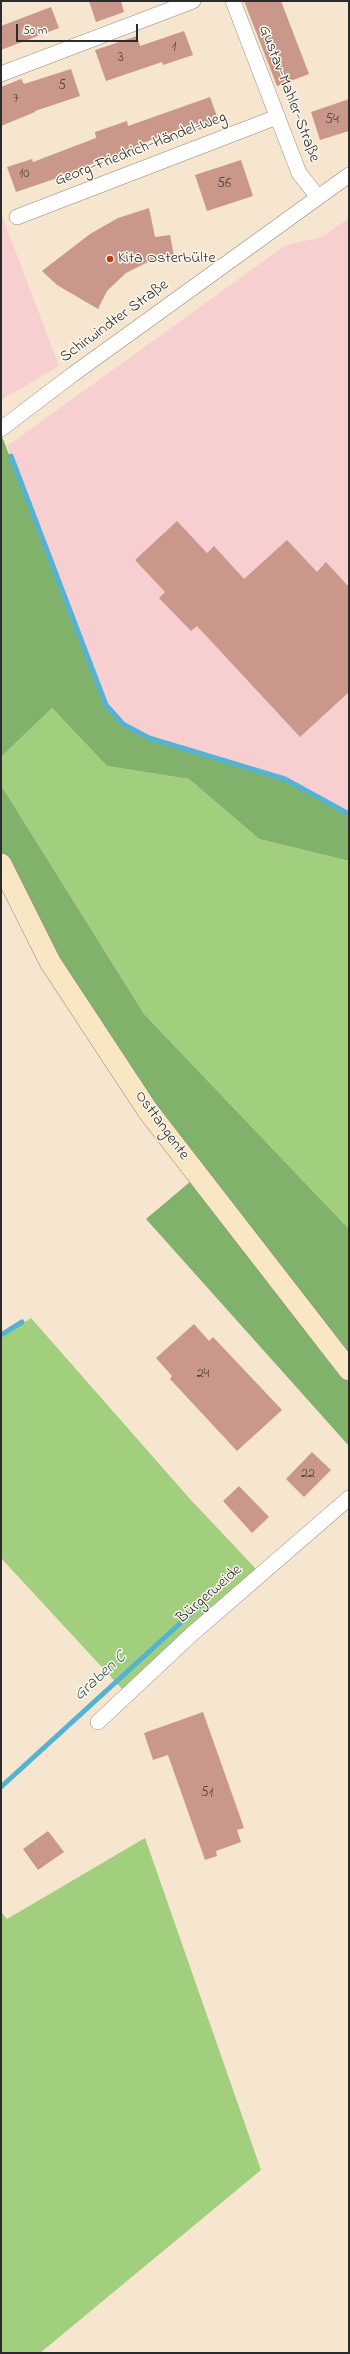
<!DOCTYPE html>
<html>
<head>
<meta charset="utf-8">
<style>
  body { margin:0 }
  #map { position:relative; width:350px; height:2354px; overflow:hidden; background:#f6e5cf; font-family:"Indie Flower",sans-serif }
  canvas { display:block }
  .frame { position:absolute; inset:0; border:2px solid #2b2b2b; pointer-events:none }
  .scale { position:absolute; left:16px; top:24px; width:122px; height:18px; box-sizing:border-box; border:2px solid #2b2b2b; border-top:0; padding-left:5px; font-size:12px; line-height:14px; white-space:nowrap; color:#2b2b2b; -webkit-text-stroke:3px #fbf7ec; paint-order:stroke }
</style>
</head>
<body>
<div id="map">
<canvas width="350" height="2354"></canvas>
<div class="frame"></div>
<div class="scale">50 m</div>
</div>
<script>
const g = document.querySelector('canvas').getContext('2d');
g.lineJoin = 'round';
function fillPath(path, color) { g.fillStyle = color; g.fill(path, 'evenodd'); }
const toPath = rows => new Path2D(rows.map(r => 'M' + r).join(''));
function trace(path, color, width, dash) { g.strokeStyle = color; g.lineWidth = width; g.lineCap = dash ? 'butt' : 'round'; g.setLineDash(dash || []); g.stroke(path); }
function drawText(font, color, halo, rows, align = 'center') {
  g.font = font + ' "Indie Flower",sans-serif'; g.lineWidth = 3; g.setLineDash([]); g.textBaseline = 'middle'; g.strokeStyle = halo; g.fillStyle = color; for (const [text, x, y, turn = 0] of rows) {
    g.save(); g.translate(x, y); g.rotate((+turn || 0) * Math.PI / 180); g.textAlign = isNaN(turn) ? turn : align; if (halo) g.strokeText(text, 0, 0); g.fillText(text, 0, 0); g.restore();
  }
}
const built = toPath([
  [1,213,59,366,1,400],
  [349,218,349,814,285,779,149,738,123,724,106,705,7,446,286,245,322,237]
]);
const green = toPath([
  [52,708,107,766,189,779,259,839,349,861,349,1229,144,1014,1,785,1,757],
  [31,1318,190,1499,256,1569,123,1690,1,1558,1,1338],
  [145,1838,261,2170,40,2353,1,2353,1,1912,7,1919]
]);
const forest = toPath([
  [1,434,106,705,123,724,149,738,285,779,349,814,349,861,259,839,189,779,107,766,52,708,1,757],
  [1,785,144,1014,349,1229,349,1446,146,1219,197,1176,148,1111,1,864]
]);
const stream = toPath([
  [11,456,106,705,123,724,149,738,285,779,349,814],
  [1,1335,22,1322],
  [1,1787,220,1587]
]);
const building = toPath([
  [89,1,121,1,124,12,96,22],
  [244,1,281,1,309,74,277,86],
  [51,7,59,28,1,50,1,26],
  [184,31,193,55,163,65,162,62,106,81,95,50,137,36,140,46],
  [71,69,80,96,35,111,35,112,1,126,1,87,21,79,24,84],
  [210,97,219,122,199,130,196,123,135,146,136,148,86,166,87,168,16,192,7,167,32,159,33,162,96,138,95,132,127,121,128,126],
  [349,99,349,131,320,140,311,112],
  [241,160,253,196,207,211,195,175],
  [149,208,155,237,170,235,174,256,150,261,126,273,107,291,98,309,57,285,42,271,90,234,118,218],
  [177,521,207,553,214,546,244,579,287,540,317,572,326,562,349,587,349,692,300,737,197,626,191,631,159,598,165,592,135,560],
  [194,1324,209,1341,213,1337,282,1410,237,1451,170,1379,172,1376,156,1358],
  [312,1452,331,1470,304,1497,286,1479],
  [239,1486,269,1517,252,1533,223,1501],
  [203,1712,244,1828,237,1830,241,1842,216,1851,217,1856,205,1860,168,1755,153,1760,144,1733],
  [48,1831,64,1852,38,1870,23,1849]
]);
const street = toPath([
  [233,1,299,173,318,197],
  [1,74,193,1],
  [17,217,277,117],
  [1,429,72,375,349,175],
  [98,1722,192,1634,349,1498]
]);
const secondary = toPath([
  [1,864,50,962,148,1111,349,1370]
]);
const markers = [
  [110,259,4,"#c8321e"]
];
const numberNames = [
  ["1",174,48],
  ["3",121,59],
  ["5",62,87],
  ["7",16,100],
  ["54",332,121],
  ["10",24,175],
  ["56",224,185],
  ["24",203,1375],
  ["22",308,1475],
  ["51",207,1794]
];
const streetNames = [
  ["Gustav-Mahler-Straße",288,94,69],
  ["Georg-Friedrich-Händel-Weg",141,150,-21],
  ["Schirwindter Straße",115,322,-36],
  ["Osttangente",161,1126,54],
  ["Bürgerweide",210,1595,-41]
];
const poiNames = [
  ["Kita Osterbülte",118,259]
];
const waterNames = [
  ["Graben C",101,1677,-42]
];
fillPath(built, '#f7cfd1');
fillPath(green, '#a1cf7d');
fillPath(forest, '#80b26c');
trace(stream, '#54b2d2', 5);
fillPath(building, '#ca988a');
trace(street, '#90887d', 16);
trace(secondary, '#90887d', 22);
trace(street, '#fff', 15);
trace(secondary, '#f9e7c3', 21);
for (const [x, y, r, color] of markers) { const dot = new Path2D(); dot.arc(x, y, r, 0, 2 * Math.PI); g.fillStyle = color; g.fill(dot); trace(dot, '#fbf7ec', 1.5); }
drawText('14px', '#534643', null, numberNames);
drawText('16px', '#2b2b2b', '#fbf7ec', streetNames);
drawText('16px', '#2b2b2b', '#fbf7ec', poiNames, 'left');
drawText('italic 17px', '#395a65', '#fbf7ec', waterNames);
</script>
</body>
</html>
